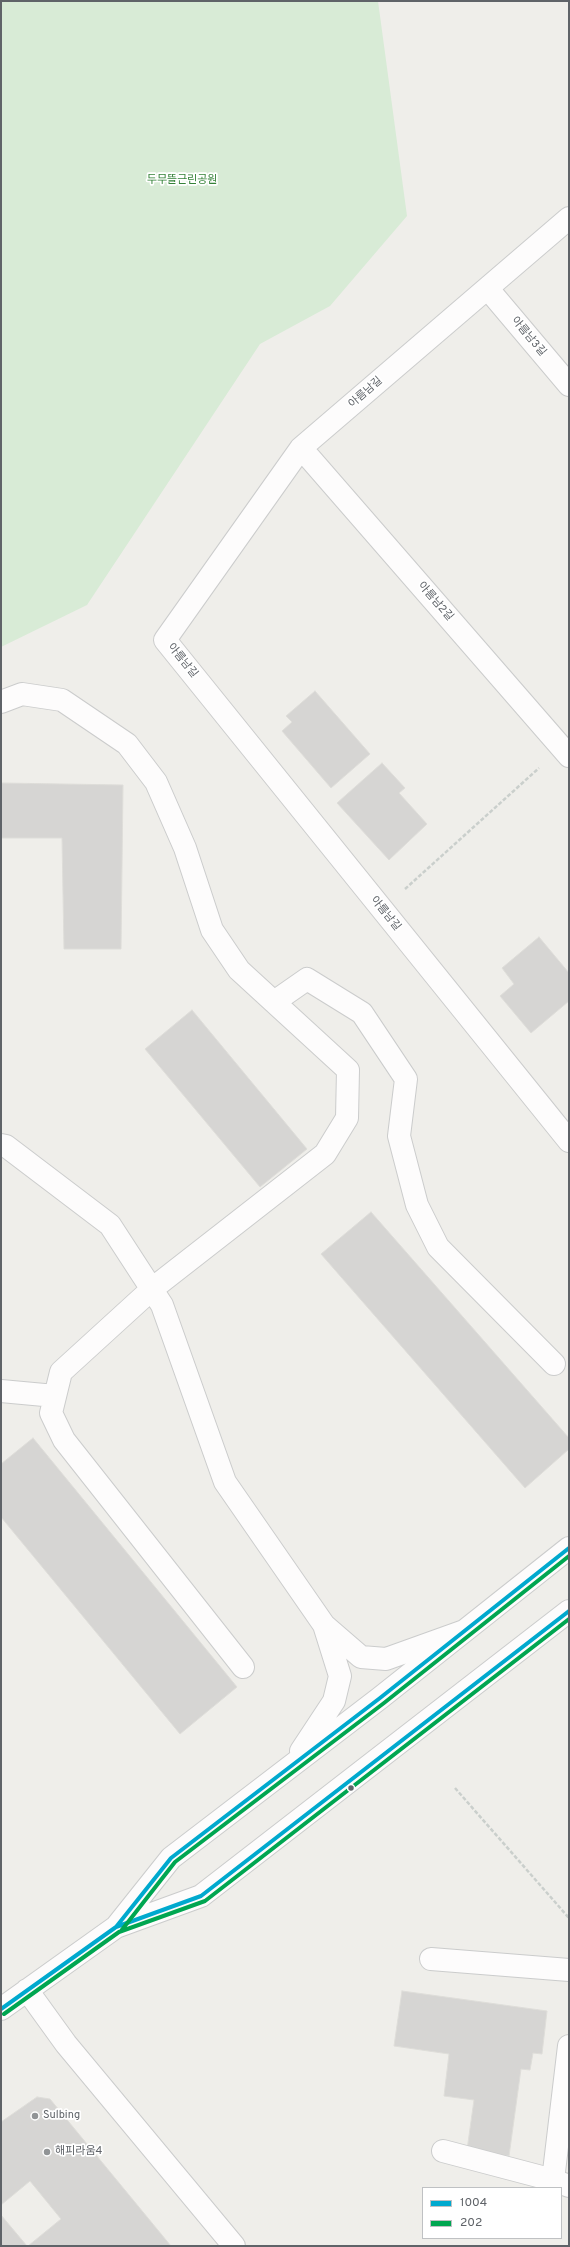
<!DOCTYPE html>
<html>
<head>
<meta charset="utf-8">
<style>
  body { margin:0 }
  #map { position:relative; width:570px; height:2247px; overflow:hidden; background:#efeeea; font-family:Overpass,sans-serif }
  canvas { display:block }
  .frame { position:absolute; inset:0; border:2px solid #5f6368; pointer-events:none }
  .legend { position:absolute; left:422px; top:2187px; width:140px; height:52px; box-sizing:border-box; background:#fff; border:1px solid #bfc1c3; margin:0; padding:5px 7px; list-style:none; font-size:12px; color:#5f6368 }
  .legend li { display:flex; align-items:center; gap:8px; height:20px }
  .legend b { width:20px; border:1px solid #bfc1c3 }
</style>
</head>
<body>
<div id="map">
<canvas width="570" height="2247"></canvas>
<div class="frame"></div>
<ul class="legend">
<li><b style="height:5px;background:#00a9ce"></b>1004</li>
<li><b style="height:5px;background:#00a651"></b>202</li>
</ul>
</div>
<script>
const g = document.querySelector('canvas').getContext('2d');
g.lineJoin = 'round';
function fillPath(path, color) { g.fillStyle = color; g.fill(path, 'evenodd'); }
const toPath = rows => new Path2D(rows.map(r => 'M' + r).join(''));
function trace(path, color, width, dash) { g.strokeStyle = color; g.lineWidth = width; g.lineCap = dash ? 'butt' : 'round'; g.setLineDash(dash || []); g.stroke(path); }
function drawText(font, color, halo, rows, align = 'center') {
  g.font = font + ' Overpass,"Noto Sans KR",sans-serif'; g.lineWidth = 3.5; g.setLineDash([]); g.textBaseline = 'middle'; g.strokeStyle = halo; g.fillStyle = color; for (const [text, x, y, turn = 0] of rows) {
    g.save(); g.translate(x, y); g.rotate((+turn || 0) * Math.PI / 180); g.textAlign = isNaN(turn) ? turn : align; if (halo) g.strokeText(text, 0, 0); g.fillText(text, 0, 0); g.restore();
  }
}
const green = toPath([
  [1,1,378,1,407,216,330,306,260,344,87,605,1,647]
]);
const building = toPath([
  [315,691,370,754,331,788,282,731,292,722,286,716,315,691],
  [382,763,405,788,399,793,427,824,389,860,337,803,382,763],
  [1,783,123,785,121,949,64,949,62,838,1,838,1,783],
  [539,937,569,973,569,1001,531,1033,500,996,514,984,502,968,539,937],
  [192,1010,307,1149,260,1187,145,1049,192,1010],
  [371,1212,569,1438,569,1449,525,1488,321,1254,371,1212],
  [33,1438,237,1687,180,1734,1,1517,1,1464,33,1438],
  [402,1991,547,2011,542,2054,533,2053,530,2070,521,2069,509,2156,467,2150,474,2100,444,2096,449,2054,394,2046,402,1991],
  [37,2097,50,2099,171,2246,28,2246,61,2219,30,2181,1,2205,1,2122,37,2097],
  [1,2215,27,2246,1,2246,1,2215]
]);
const path = toPath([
  [405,889,539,768],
  [455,1788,569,1918]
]);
const minor = toPath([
  [569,218,301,448,165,640,569,1141],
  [488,289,569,385],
  [301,448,569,756],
  [1,702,22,694,62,700,127,744,156,782,185,848,212,930,239,970,348,1070,347,1118,325,1154,152,1289,61,1372,51,1413,64,1440,243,1667],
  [274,1002,307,979,362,1013,406,1079,399,1136,417,1205,438,1247,554,1364],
  [1,1145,6,1146,110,1225,162,1305,225,1482,324,1625,361,1657,386,1659,464,1631],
  [1,1391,55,1396],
  [301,1751,334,1701,340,1676,324,1625],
  [116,1927,171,1858,380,1698,569,1548],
  [431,1959,569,1970],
  [27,1990,66,2044,234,2246],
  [1,2009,116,1927,201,1896,569,1611],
  [569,2046,553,2180,569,2186],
  [443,2151,553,2180]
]);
const bus1 = toPath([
  [116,1927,171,1858,380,1698,569,1548],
  [1,2009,116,1927,201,1896,569,1611]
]);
const bus2 = toPath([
  [121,1931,175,1862,384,1703,569,1556],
  [4,2014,119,1932,205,1901,569,1619]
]);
const markers = [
  [351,1788,3.5,"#5f6368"],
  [35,2116,4,"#919496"],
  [47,2152,4,"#919496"]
];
const parkNames = [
  ["두무뜰근린공원",182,181]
];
const streetNames = [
  ["아름남3길",528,337,50],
  ["아름남길",366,393,-41],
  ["아름남2길",435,602,49],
  ["아름남길",182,661,51],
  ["아름남길",385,914,51]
];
const poiNames = [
  ["Sulbing",43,2116],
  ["해피라움4",55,2152]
];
fillPath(green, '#d8ebd6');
fillPath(building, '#d6d5d3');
trace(building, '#deddd9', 1);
trace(minor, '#cbcccc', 24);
trace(path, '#cacfcc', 2.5, [4, 2]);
trace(minor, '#fdfcfc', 22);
trace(bus1, '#00a9ce', 4);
trace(bus2, '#00a651', 4);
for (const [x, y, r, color] of markers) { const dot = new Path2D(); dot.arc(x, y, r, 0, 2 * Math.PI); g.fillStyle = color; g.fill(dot); trace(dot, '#fff', 1.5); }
drawText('11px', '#348238', '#fff', parkNames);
drawText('11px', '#5f6368', '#fff', streetNames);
drawText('11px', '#5f6368', '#fff', poiNames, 'left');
</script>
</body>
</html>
